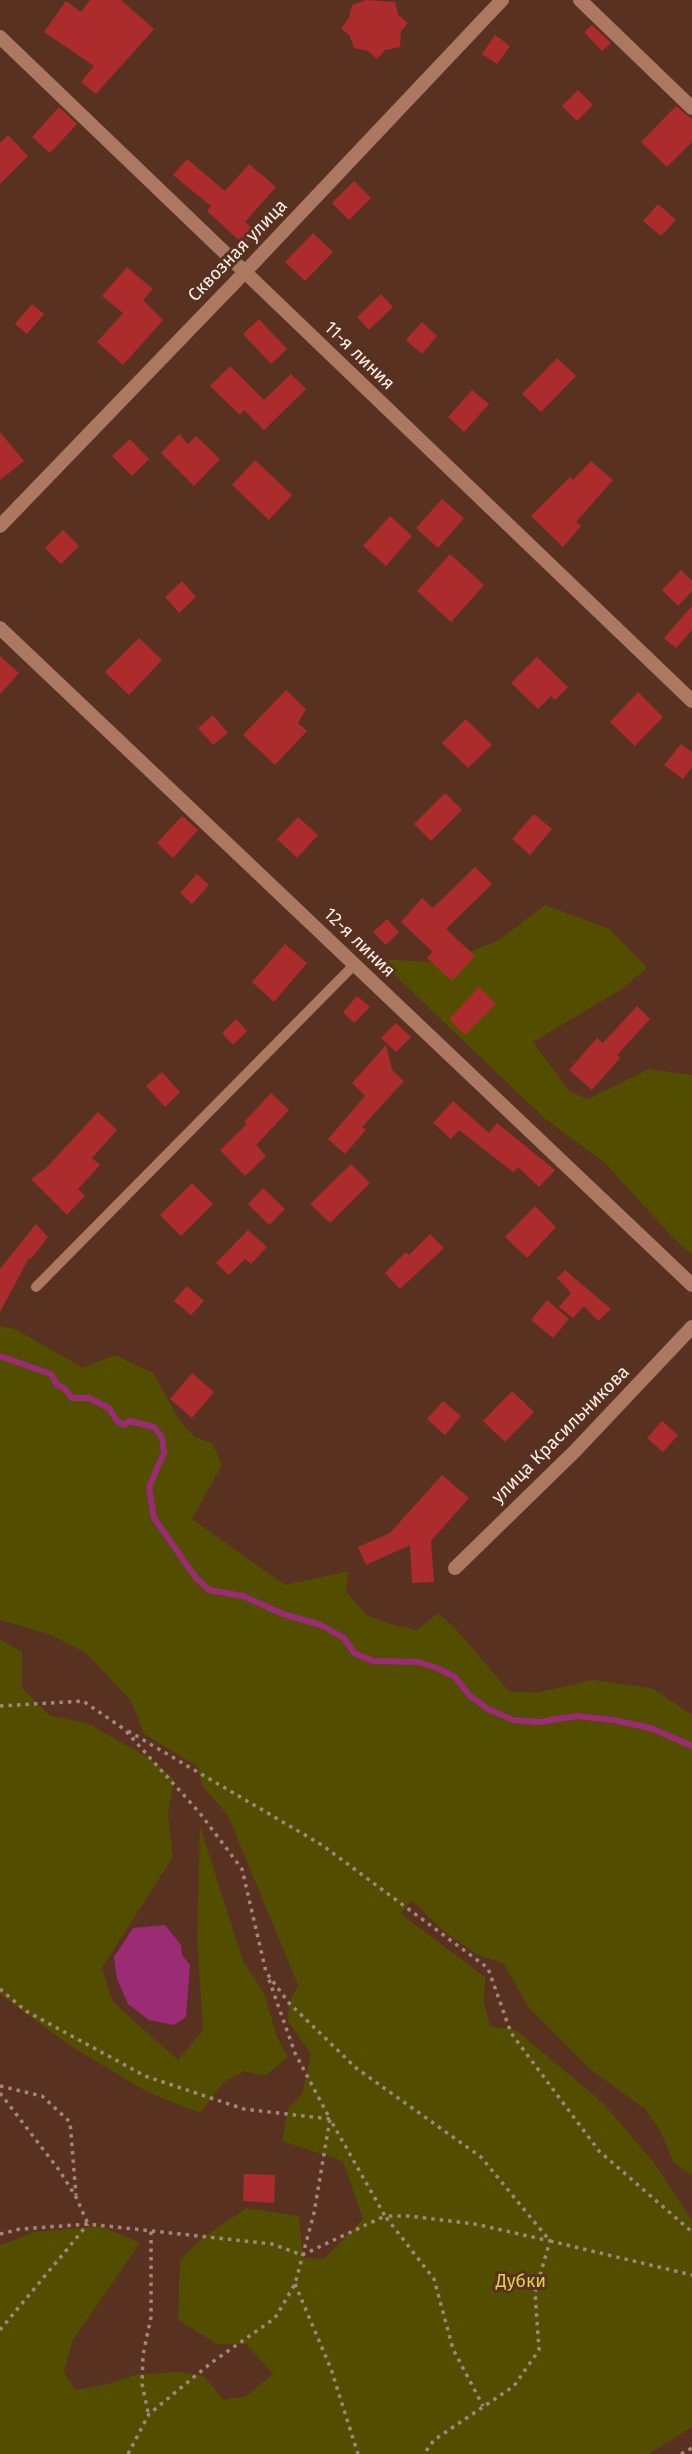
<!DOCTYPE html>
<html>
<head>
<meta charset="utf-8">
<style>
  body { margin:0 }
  canvas { display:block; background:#583120 }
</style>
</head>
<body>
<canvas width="692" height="2454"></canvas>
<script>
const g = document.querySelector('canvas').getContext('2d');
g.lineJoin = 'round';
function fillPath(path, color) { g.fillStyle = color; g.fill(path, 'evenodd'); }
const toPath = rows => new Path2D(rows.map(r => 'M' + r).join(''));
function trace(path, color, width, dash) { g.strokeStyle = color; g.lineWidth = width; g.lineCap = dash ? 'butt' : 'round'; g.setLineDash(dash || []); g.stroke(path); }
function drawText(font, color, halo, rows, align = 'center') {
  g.font = font + ' "Fira Sans",sans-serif'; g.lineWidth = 6; g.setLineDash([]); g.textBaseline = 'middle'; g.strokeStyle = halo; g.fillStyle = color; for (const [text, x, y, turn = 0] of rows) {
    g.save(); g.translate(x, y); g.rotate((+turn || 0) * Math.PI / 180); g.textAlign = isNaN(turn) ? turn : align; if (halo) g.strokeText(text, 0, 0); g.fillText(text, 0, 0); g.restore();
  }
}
const green = toPath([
  [545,905,610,929,647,968,622,989,533,1042,570,1092,588,1099,649,1069,692,1075,692,1254,676,1241,605,1163,544,1118,378,959,431,962,454,958,499,940],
  [0,1326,15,1329,83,1368,115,1355,153,1373,181,1423,195,1437,212,1443,222,1465,192,1519,285,1585,348,1571,346,1592,367,1615,390,1624,417,1630,438,1613,455,1628,509,1691,535,1693,593,1680,652,1688,692,1715,692,2176,673,2162,660,2130,645,2109,590,2069,529,2008,504,1964,476,1954,441,1929,412,1900,401,1914,485,1977,484,2002,490,2026,516,2030,602,2102,655,2164,692,2220,692,2427,649,2454,0,2454,0,2245,35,2232,101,2226,140,2243,73,2340,64,2372,75,2390,108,2384,138,2374,182,2372,204,2376,224,2400,246,2396,273,2374,246,2344,217,2344,178,2320,180,2260,200,2240,246,2208,299,2216,303,2258,324,2259,363,2219,343,2161,282,2141,288,2108,302,2094,311,2054,288,2021,289,2003,298,1985,228,1816,202,1785,197,1766,144,1734,131,1701,86,1653,49,1634,0,1620],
  [0,1639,22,1652,22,1688,49,1715,89,1724,149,1758,174,1779,168,1814,173,1857,102,1968,113,2002,178,2060,203,2030,197,1937,200,1826,243,1961,264,1993,277,2037,288,2057,265,2076,244,2071,223,2083,200,2113,149,2093,72,2047,0,1994]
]);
const water = toPath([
  [165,1925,181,1945,182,1955,190,1965,186,2017,174,2025,149,2020,128,2004,117,1979,114,1957,133,1928]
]);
const stream = toPath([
  [0,1356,51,1374,57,1385,64,1388,72,1398,89,1398,109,1408,117,1421,124,1425,129,1421,154,1427,162,1437,164,1453,149,1487,154,1518,196,1578,209,1590,243,1596,283,1614,321,1625,344,1638,354,1653,373,1661,419,1662,437,1668,455,1677,470,1696,488,1709,513,1720,539,1722,577,1716,613,1720,651,1728,692,1746]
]);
const building = toPath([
  [90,0,121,0,154,29,96,94,81,82,94,66,44,32,66,1,81,12],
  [366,0,395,2,398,15,408,23,401,31,400,47,385,50,377,59,368,51,354,48,350,36,341,28,349,18,352,5],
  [592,25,611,43,602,51,584,32],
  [495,35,510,46,497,64,482,54],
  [578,90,593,105,577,121,562,106],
  [676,106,692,119,692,142,667,167,641,142],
  [59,107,77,124,50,153,32,137],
  [8,135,28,156,0,184,0,143],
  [187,159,225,191,249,164,276,187,245,222,256,232,244,245,207,211,211,206,173,175],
  [354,181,371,198,349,220,332,203],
  [658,204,676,220,661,236,643,221],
  [313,233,333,252,305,281,285,262],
  [127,267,153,289,143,300,163,320,123,365,97,342,123,313,102,296],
  [381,294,393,307,369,330,357,317],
  [32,304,44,314,27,334,15,324],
  [259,319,287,349,271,364,243,334],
  [422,322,437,336,422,354,406,340],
  [557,358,576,376,541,412,522,394],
  [230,366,264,400,291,374,306,389,264,430,244,410,240,415,210,386],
  [472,390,489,404,464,432,448,417],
  [0,432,24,461,0,480],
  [179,434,188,444,196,436,220,459,194,486,161,453],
  [130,439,149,459,132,476,112,456],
  [255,460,292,495,269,520,232,485],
  [591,461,613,480,576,522,581,526,563,547,531,516,570,477,573,480],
  [442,499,464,518,438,548,416,528],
  [390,516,412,536,386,566,363,546],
  [63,530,79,546,61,564,45,548],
  [450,554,484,585,451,622,417,591],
  [681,570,692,581,692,591,678,606,662,590],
  [182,581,196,597,179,613,165,597],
  [692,606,692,630,676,648,664,638],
  [139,638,162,660,129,695,105,672],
  [0,656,19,673,0,694],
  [537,657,568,687,555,700,551,696,538,709,511,683],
  [286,690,306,709,298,723,307,731,275,765,243,735],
  [638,692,663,717,635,746,610,722],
  [213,715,228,733,213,745,198,728],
  [466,719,492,745,468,768,442,743],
  [681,744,692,752,692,767,683,779,664,765],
  [445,793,462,810,431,841,414,824],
  [534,814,552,829,530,855,512,839],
  [182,816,198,830,173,858,157,843],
  [298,817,318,835,297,858,277,839],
  [475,867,492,884,446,929,475,956,452,981,427,958,433,952,401,922,422,898,433,908],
  [197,874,209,885,192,904,180,893],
  [387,919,399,932,386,945,373,932],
  [285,944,307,963,274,1002,252,982],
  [479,987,496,1004,465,1035,449,1019],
  [357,996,370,1007,354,1023,343,1012],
  [637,1006,650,1019,617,1055,620,1058,592,1090,569,1070,597,1038,603,1043],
  [236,1019,247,1031,233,1045,222,1033],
  [396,1023,411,1037,396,1052,381,1038],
  [386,1045,392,1070,404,1081,362,1127,366,1130,345,1154,328,1139,365,1096,352,1083],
  [162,1072,180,1092,165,1107,146,1086],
  [271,1093,289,1110,256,1145,266,1156,245,1176,220,1150,247,1124,244,1122],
  [453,1101,489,1133,497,1123,555,1170,539,1187,518,1167,513,1172,459,1130,451,1139,433,1123],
  [98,1112,117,1130,92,1158,100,1165,78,1189,85,1196,67,1215,31,1179,46,1168],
  [351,1164,370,1183,330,1223,310,1204],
  [192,1183,213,1204,181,1236,160,1215],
  [263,1188,285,1209,269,1225,248,1204],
  [535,1206,556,1227,527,1258,505,1237],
  [36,1224,48,1237,31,1259,29,1258,0,1312,0,1269],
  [248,1230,267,1247,251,1264,245,1259,229,1275,216,1263],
  [430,1234,444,1248,400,1289,385,1273,406,1252,409,1255],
  [565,1270,611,1309,598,1321,584,1306,573,1318,559,1307,571,1293,557,1278],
  [187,1286,204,1301,191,1315,174,1301],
  [547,1300,569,1319,553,1338,531,1320],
  [192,1373,214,1392,192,1418,170,1399],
  [512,1391,534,1412,505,1442,483,1421],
  [443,1401,461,1416,445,1435,427,1419],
  [662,1421,678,1435,663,1452,647,1438],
  [442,1475,469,1498,431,1541,434,1582,412,1583,410,1545,366,1565,358,1547,390,1533],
  [244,2174,275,2175,274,2203,243,2201]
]);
const path = toPath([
  [0,1706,83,1701,124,1729,199,1812,242,1869,266,1972,289,2003,356,2068,481,2157,550,2241,692,2275],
  [128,1731,322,1845,488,1968,511,2033,599,2151,692,2232],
  [0,1989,26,2011,145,2076,244,2109,330,2119,385,2216,409,2216,475,2224,550,2241,535,2292,539,2350,514,2386,434,2440,424,2454],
  [0,2086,42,2096,70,2122,76,2195],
  [0,2093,59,2170,76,2197,88,2224],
  [0,2234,20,2229,88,2224,272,2244,302,2255,385,2216,434,2279,453,2349,483,2406],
  [295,2284,331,2369,358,2454],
  [0,2330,88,2224],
  [148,2412,142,2384,143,2355,151,2317,151,2231],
  [128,2454,149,2414,211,2363,275,2318,295,2284,314,2213,330,2119,295,2053,268,1977],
  [681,2454,692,2448]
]);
const service = toPath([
  [36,1287,354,965]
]);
const minor = toPath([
  [580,0,692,108],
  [0,37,692,701],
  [0,526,244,273,502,0],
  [0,628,692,1285],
  [455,1568,575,1451,692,1327]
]);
const streetNames = [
  ["Сквозная улица",238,251,-46],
  ["11-я линия",359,356,44],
  ["12-я линия",359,943,44],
  ["улица Красильникова",561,1435,-45]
];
const parkNames = [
  ["Дубки",521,2282]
];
fillPath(green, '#534d00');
fillPath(water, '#9a2b74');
trace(stream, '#9a2b74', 6);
fillPath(building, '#ac2c2e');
trace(path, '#a2867a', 3.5, [3.5, 5]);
trace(service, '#ac7861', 10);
trace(minor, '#ac7861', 14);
drawText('18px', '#feefe8', '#583120', streetNames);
drawText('18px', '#ded347', '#583120', parkNames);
</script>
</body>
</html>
